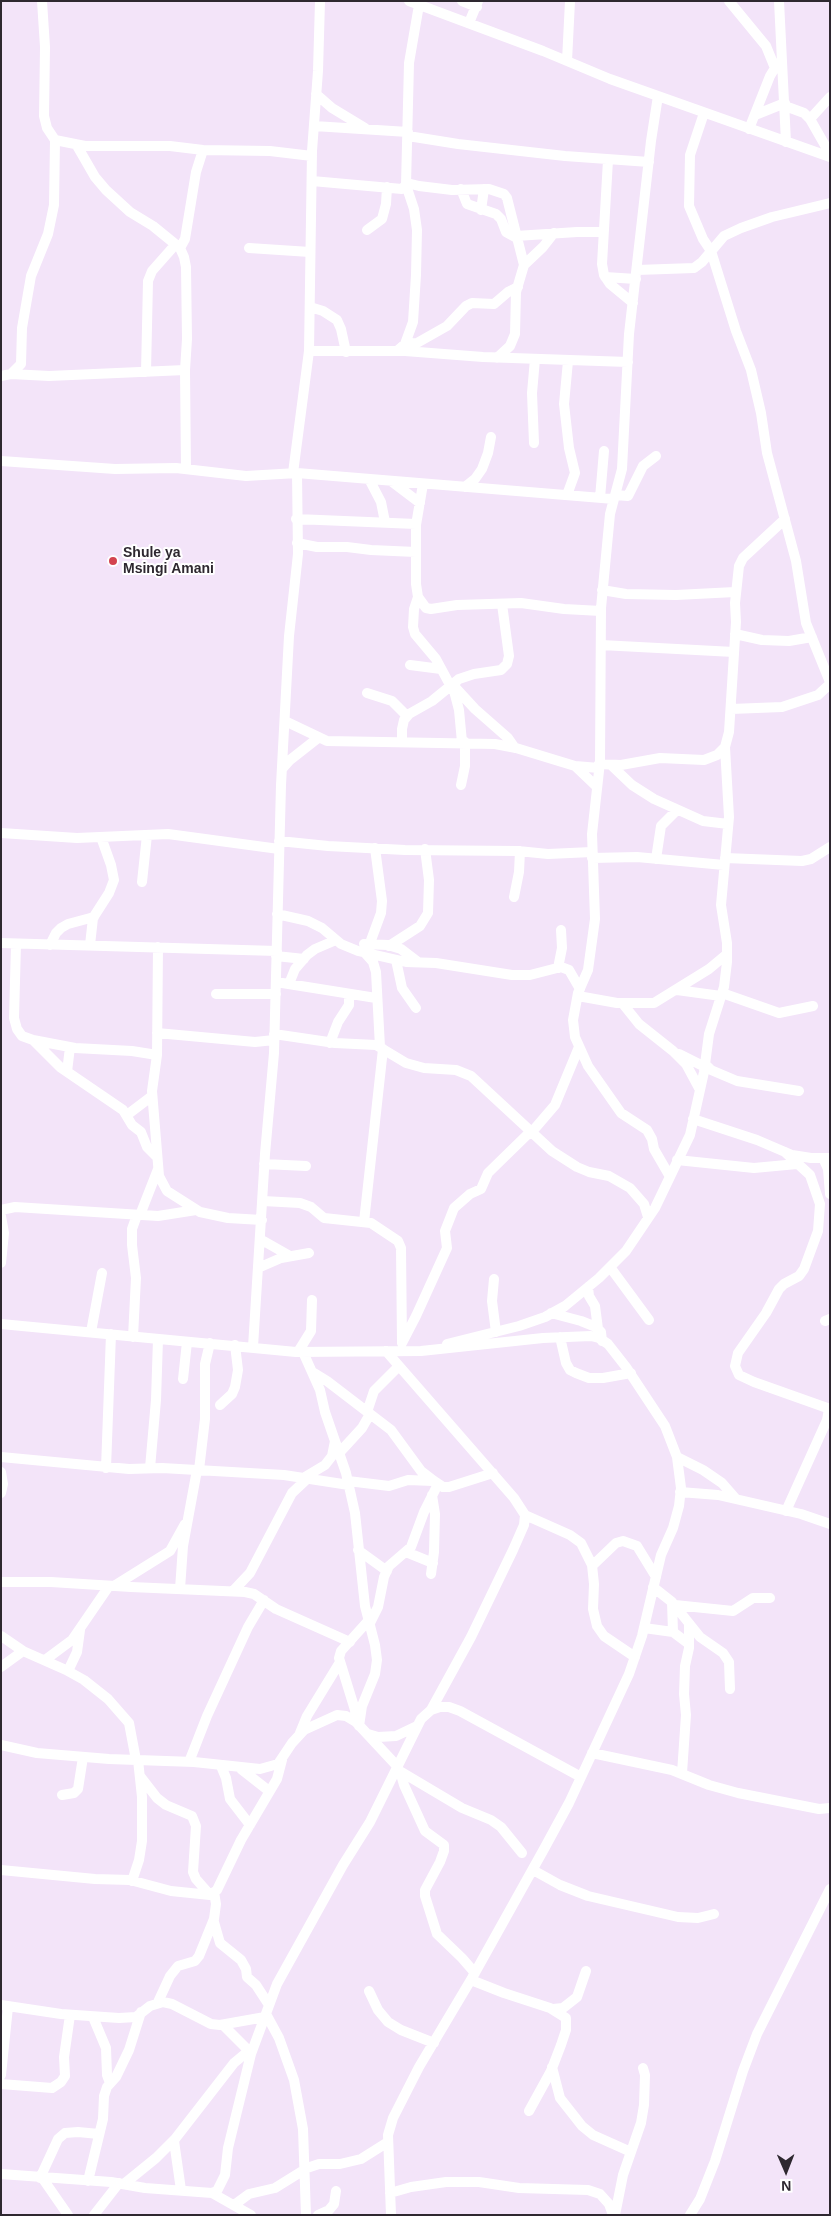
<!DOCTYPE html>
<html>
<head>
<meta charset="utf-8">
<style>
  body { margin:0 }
  #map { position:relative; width:831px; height:2216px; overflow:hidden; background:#f3e4f9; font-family:Helvetica,sans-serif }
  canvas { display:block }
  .frame { position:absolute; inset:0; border:2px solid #2e2830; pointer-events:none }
  .north { position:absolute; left:761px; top:2146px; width:50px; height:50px; -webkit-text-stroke:4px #fff; paint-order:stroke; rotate:179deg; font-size:14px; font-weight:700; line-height:20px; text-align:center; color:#2e2830 }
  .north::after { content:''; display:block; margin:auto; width:18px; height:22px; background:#2e2830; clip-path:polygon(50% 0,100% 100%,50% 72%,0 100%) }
</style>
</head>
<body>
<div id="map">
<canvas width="831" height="2216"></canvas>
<div class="frame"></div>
<div class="north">N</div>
</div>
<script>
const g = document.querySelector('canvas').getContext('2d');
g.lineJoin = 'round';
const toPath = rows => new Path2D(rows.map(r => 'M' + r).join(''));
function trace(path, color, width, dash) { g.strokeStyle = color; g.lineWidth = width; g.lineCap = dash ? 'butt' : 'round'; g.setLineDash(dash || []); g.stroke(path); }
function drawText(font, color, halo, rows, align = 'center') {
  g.font = font + ' Helvetica,sans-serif'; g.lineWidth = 4; g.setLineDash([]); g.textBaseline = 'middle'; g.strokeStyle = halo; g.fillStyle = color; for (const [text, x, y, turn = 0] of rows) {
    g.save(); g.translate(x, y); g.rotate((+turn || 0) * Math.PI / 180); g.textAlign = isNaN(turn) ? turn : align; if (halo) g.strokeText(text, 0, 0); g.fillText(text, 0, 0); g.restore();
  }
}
const street = toPath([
  [42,1,45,47,44,116,47,128,55,140,85,146,170,146,203,150,270,151,312,156],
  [409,1,543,51,610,79,830,157],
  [462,1,477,7],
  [729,1,766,46,775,68],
  [779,1,786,142],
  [469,23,478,1],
  [567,61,570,1],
  [316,94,332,108,365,128],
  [658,96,651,141,629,334,622,469,610,514,601,608,600,762,592,834,595,919,588,970,578,993,573,1020,575,1037,588,1066,621,1113,647,1130,652,1139,654,1149,669,1175],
  [785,106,804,113,810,119,830,154],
  [704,113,690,155,689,206,703,239,711,251,736,331,751,370,761,413,767,453,796,561,806,623,830,682],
  [755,115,785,103],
  [810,119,830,97],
  [314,126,408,132],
  [749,129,770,76,778,63],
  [408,136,458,144,565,156,649,162],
  [76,144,95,177,106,190,130,212,153,226,180,248,184,257,186,267,187,339,185,370,186,469],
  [608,160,602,264,604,275,610,284,633,303],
  [312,181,402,189,406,185,409,63,419,5],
  [407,183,419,186,452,190,489,189,504,194,507,198,524,265,516,292,515,334,510,346,497,358],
  [461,189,467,204,496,214,501,219,506,232,517,238],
  [481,210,484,189],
  [367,230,382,219,386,204,387,187],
  [516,236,577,232,603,232],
  [180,248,185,239,196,172,203,150],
  [249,248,310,252],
  [524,265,543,247,554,233],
  [637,270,694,268,702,262,724,236,741,228,772,217,830,203],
  [605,277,636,279],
  [310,307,323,311,337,320,341,329,346,352],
  [405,344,417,343,447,326,466,306,472,303,494,304,508,292,518,287],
  [309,351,405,351,483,357,628,362],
  [397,351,405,344,413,322,416,275,417,230,414,209,406,185],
  [146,372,148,281,152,271,175,245],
  [11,374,49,376,185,370],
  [1,376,11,374,21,364,22,328,31,276,48,234,54,205,55,140],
  [534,443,532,393,535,359],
  [1,461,115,469,176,468,246,476,297,473,614,499],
  [293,473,309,351,312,151,318,71,320,1],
  [369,479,381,502,385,522],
  [391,481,420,503],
  [423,484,416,525,416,584,418,597,426,608,431,609,457,605,521,603,564,609,601,611],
  [465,487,475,479,482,469,488,453,491,437],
  [567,495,575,473,569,448,564,404,568,361],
  [615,495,628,496,643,466,656,456],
  [600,498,604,451],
  [296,519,416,524],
  [297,543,317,547,347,547,371,550,416,552],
  [602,590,626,594,676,595,735,592],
  [418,597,414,609,413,627,415,634,436,659,450,685],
  [735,634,762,640,789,641,812,637],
  [601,645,734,652],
  [410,665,441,669],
  [452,684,475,709,508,738,515,748],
  [453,687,459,710,462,742],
  [367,693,392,701,407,716],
  [731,709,782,707,818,695,830,684],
  [285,721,327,741,495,744,516,748,575,766,599,768],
  [402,742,402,729,404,720,409,714,432,701,459,679,474,674,501,670,507,664,509,656,502,604],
  [599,764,621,765,660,758,704,760,717,755,725,747,729,732,736,622,735,603,739,566,743,558,785,519],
  [611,765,632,785,654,799,703,821,728,824],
  [575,766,597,787],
  [282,769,290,760,318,738],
  [461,785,465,766,465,742],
  [1,833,77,838,168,834,279,849],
  [279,841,328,846,405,850,518,851,548,854,592,852],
  [592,858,637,857,724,865],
  [725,858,802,861,811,859,830,847],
  [656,859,661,826,677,810],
  [142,882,147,835],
  [514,897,519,872,520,851],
  [277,914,308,921,322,928,341,944,358,951,406,962,436,963,512,975,530,975,561,967,569,970,580,989],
  [1,943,277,951],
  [370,943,381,913,382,901,375,848],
  [16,944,14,1018,17,1029,22,1036,33,1040,75,1048,132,1051,157,1055],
  [364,944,388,945,401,949,418,962],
  [50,945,56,933,61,928,68,924,94,917],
  [90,945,93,918,109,893,114,880,111,865,101,837],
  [389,946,420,926,428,913,429,880,425,849],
  [158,947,157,1055,152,1091,159,1176,167,1191,200,1212,228,1218,262,1220],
  [365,953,373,962,376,972,380,1047],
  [276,956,304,959],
  [396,960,402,988,416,1008],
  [558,968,562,948,561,930],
  [276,982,376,998],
  [289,984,295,969,307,955,315,949,336,940],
  [677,990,721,996],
  [722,993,779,1013,813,1006],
  [216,994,276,994],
  [578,996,617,1003,654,1003,709,969,727,954],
  [623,1004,639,1024,673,1051,686,1064,700,1090],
  [157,1033,255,1042,274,1040],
  [274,1034,335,1043,376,1045,406,1063,424,1068,456,1070,471,1076,552,1151,577,1167,589,1172,609,1176,630,1188,644,1204,648,1217],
  [33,1040,60,1067,123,1110,132,1125,141,1132,147,1147,157,1157],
  [330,1043,338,1022,349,1005,349,994],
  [679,1054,705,1067],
  [705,1064,711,1070,737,1081,799,1091],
  [67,1072,70,1047],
  [127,1115,152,1096],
  [693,1119,757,1140,792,1155,811,1158,830,1158],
  [531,1133,555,1105,579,1047],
  [785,1152,810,1175,820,1204,818,1231,804,1269,799,1276,784,1284,779,1289,766,1313,738,1353,735,1366,739,1375,754,1382,830,1409],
  [823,1158,828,1169,830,1194],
  [677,1160,754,1168,797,1164],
  [264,1164,306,1166],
  [263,1201,300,1203,311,1207,324,1218,371,1223,398,1241,401,1248,402,1343],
  [1,1210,15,1207,158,1216,196,1210],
  [140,1215,158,1169],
  [1,1216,4,1233,1,1263],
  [364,1222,383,1049],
  [260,1239,290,1256],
  [610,1267,649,1320],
  [258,1268,281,1258,309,1253],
  [494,1279,492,1301,496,1332],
  [588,1287,589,1296,595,1306,598,1329],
  [551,1313,581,1321,596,1327,601,1332,602,1341],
  [825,1321,830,1319],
  [1,1324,296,1352,421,1351,543,1338,591,1336,599,1338,608,1344,626,1367,665,1426,677,1457,681,1488,679,1506,673,1528,661,1555,642,1636,629,1674,569,1803,544,1849,472,1978,419,2067,393,2118,388,2135,391,2215],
  [91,1332,102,1273],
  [133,1337,136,1278,132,1245,132,1229,137,1215],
  [560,1337,566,1363,570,1370,576,1373,589,1378,603,1378,631,1373],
  [402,1343,416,1316,447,1248,445,1231,454,1208,470,1194,481,1189,488,1173,530,1132],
  [447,1344,519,1326,545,1317,565,1306,599,1278,626,1251,655,1208,690,1135,704,1072,709,1034,724,987,727,962,727,943,721,905,729,817,725,747],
  [253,1347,265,1154,274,1053,281,785,289,636,298,554,297,473],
  [386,1351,514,1498,525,1515,524,1525,513,1550,471,1637,431,1710],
  [298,1352,311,1331,312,1300],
  [303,1352,320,1390,325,1412,346,1473,355,1513,365,1606,375,1645,377,1660,375,1674,362,1706,359,1726],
  [314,1373,327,1381,391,1430,421,1471,434,1481,443,1487,449,1487,493,1473],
  [183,1379,187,1342],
  [220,1405,232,1394,235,1387,238,1370,235,1345],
  [367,1412,374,1391,399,1366],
  [340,1452,362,1428,370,1414],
  [1,1457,129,1469,162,1468,284,1475,349,1485],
  [677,1457,703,1470,722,1483,736,1499],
  [106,1468,111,1334],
  [150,1468,156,1400,158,1339],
  [199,1470,205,1419,205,1364,210,1343],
  [1,1472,3,1484,1,1493],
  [305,1477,325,1465,332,1456,335,1441],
  [348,1481,389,1486,408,1480,433,1481],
  [680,1492,718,1495,801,1514,830,1524],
  [786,1511,827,1420,829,1409],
  [525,1515,570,1535,581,1543,592,1565,594,1584,593,1609,597,1626,604,1636,635,1657],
  [358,1550,387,1571],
  [406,1552,433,1563],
  [592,1566,616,1543,623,1541,637,1546,656,1577],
  [431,1574,434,1552,435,1514,432,1495],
  [1,1582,51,1582,131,1587,245,1592,254,1594,276,1609,350,1642],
  [114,1586,170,1551,185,1524],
  [653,1587,672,1602,700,1637,723,1653,729,1662,730,1689],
  [180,1589,183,1546,197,1470],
  [233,1591,250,1573,292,1493,308,1478],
  [672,1602,673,1632],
  [675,1605,733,1611,753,1598,770,1598],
  [369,1625,378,1607,384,1577,389,1566,411,1547,424,1512,438,1484],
  [644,1628,673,1632,689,1644],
  [1,1636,23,1651,66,1670,84,1680,108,1699,129,1723,136,1760],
  [45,1660,72,1640,109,1586],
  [1,1667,23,1651],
  [68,1671,77,1652,80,1630],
  [356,1721,355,1710,339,1658,341,1651,368,1621],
  [300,1733,307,1716,340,1662],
  [368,1734,378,1737,396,1736,417,1726],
  [1,1745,37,1753,109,1759,194,1762,260,1769,278,1764,292,1743,304,1730,337,1715,346,1716,356,1722,397,1766],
  [592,1753,672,1770,709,1785,738,1793,819,1809,830,1808],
  [189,1762,207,1716,248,1627,264,1600],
  [221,1766,226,1778,230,1799,250,1825],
  [241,1769,269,1791],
  [398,1770,462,1808,491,1820,501,1827,522,1853],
  [400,1771,404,1785,425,1831,444,1845,444,1851,440,1862,425,1890,425,1896,437,1934,462,1958,475,1973],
  [682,1773,686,1715,684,1694,685,1666,689,1648,689,1624],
  [140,1776,157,1798,166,1805,192,1816,196,1826,193,1872,196,1879,210,1895],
  [62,1795,74,1793,78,1789,83,1757],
  [1,1870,95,1879,130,1880,171,1891,210,1895,217,1890,241,1840,277,1779,282,1760],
  [533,1870,560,1885,588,1896,678,1917,698,1918,714,1914],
  [132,1881,139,1860,142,1841,142,1797,138,1760],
  [214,1922,220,1943,241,1960,246,1969,247,1977,256,1985,269,2005],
  [471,1980,504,1993,550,2008,566,2018,566,2030,561,2045,551,2071,529,2111],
  [369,1991,378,2010,388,2022,401,2030,434,2043],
  [158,2002,170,1976,178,1966,195,1961,199,1956,214,1919,216,1904,214,1892],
  [1,2005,61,2014,119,2018,136,2017,150,2006,163,2002,172,2004,211,2024,220,2025,265,2017],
  [553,2009,563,2008,577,1997,586,1971],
  [266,2014,279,2038,294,2080,303,2129,306,2215],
  [93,2017,106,2048,107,2075,110,2083],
  [223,2025,249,2051],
  [552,2067,560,2098,582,2126,593,2135,631,2152],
  [1,2075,8,2007],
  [1,2084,52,2088,61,2082,65,2076,64,2057,70,2015],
  [174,2141,181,2190],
  [304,2169,319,2164,340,2164,361,2159,388,2142],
  [1,2174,111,2182,145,2188,212,2193,217,2191,225,2175,228,2148,251,2054,277,1984,343,1865,370,1822,421,1719,431,1710,440,1707,449,1707,460,1711,581,1777],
  [40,2178,58,2139,65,2133,78,2132,99,2134],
  [43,2179,68,2215],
  [88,2181,103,2119,104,2096,107,2087,116,2077,129,2050,141,2012],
  [124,2184,156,2158,175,2139,234,2063,252,2048],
  [212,2193,251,2215],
  [390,2193,411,2187,446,2182,479,2182,519,2188,588,2190,600,2194,609,2204,613,2215],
  [234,2205,249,2194,275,2188,304,2170],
  [94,2215,119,2183],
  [318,2215,329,2210,334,2204,336,2191],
  [615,2215,623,2175,641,2123,644,2105,645,2075,643,2068],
  [690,2215,700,2199,715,2161,743,2071,757,2034,830,1889]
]);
const markers = [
  [113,561,5,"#d3434f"]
];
const poiNames = [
  ["Shule ya",123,553],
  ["Msingi Amani",123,569]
];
trace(street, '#fff', 10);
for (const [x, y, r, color] of markers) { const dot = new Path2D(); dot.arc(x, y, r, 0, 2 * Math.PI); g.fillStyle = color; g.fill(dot); trace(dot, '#fff', 2); }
drawText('bold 14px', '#2e2830', '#fff', poiNames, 'left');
</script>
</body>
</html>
